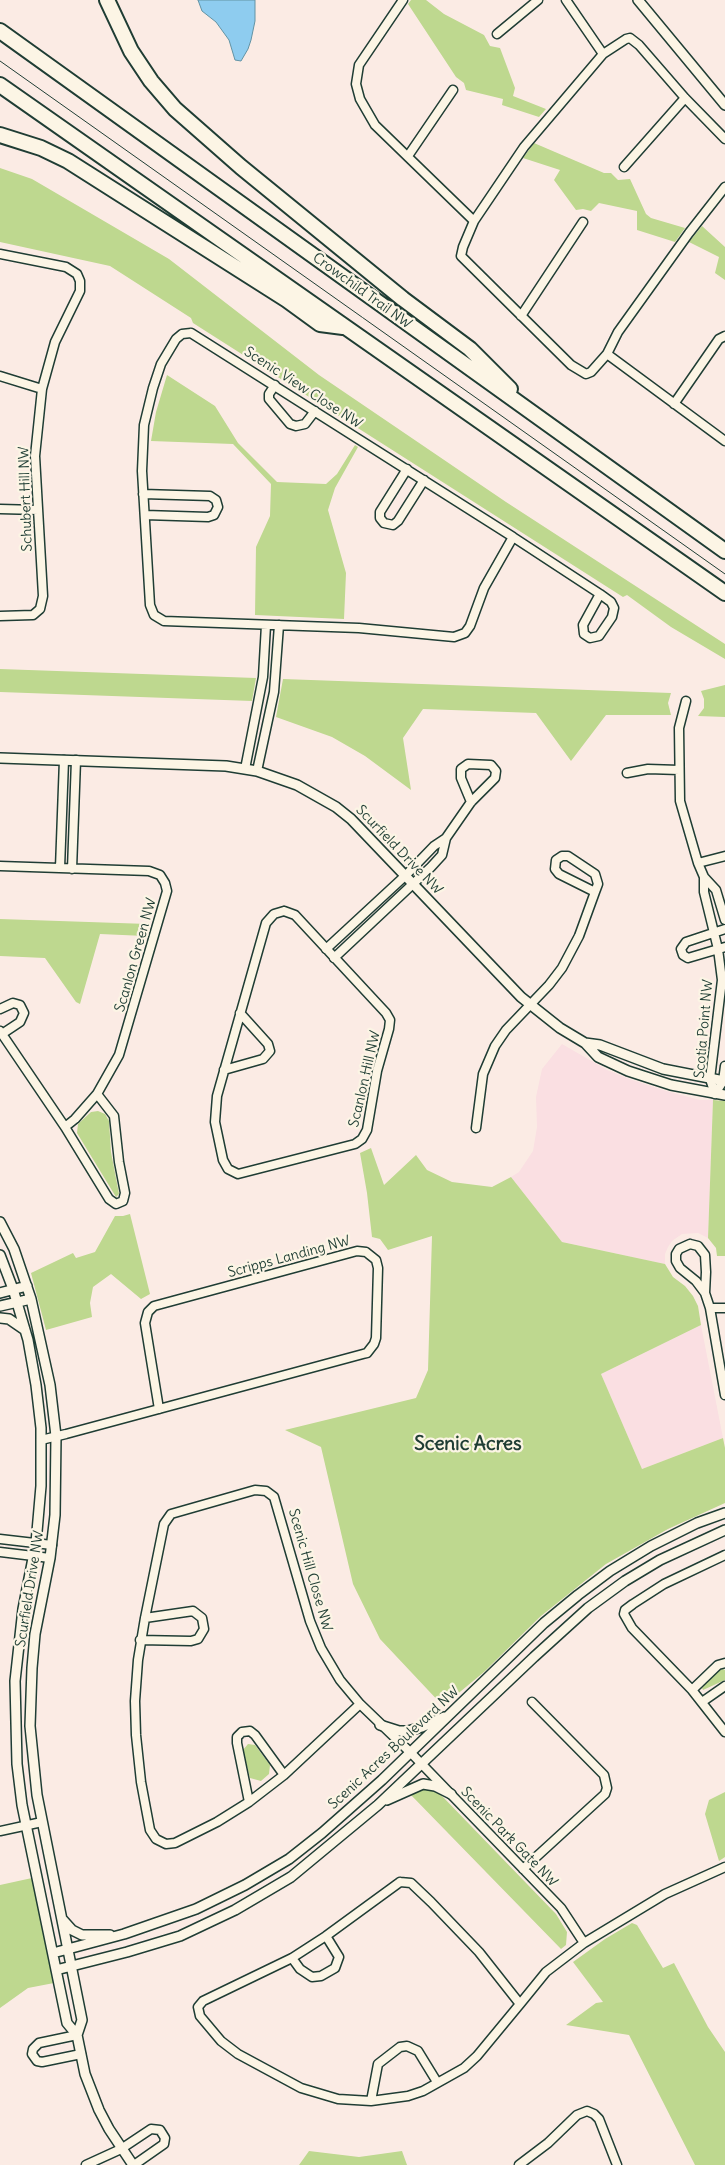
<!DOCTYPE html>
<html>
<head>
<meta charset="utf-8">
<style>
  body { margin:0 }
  canvas { display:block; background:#fbebe4 }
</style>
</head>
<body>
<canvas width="725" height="2165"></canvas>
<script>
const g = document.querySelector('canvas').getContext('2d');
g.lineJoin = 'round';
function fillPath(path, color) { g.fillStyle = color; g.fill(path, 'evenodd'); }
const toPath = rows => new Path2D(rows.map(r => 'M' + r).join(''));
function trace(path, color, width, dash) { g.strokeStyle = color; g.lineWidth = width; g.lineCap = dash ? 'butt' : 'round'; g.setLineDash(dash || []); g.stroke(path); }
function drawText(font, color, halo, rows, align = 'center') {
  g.font = font + ' Delius,sans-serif'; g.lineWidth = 4.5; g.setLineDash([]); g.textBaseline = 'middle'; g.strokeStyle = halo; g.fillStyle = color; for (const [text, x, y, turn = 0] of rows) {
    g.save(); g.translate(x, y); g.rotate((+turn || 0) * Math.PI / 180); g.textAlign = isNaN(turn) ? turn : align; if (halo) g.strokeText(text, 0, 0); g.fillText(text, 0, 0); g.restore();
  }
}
const built = toPath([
  [562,1044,607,1070,629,1079,666,1091,700,1100,713,1100,708,1238,698,1233,682,1234,672,1241,668,1247,665,1254,665,1264,562,1242,511,1177,519,1172,533,1151,537,1127,536,1097,542,1069],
  [701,1325,723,1438,642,1469,601,1374]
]);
const green = toPath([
  [411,0,426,0,444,14,484,35,490,46,500,48,515,88,513,96,546,109,539,117,502,105,503,99,466,90,464,83,456,77,408,4],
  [534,143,604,173,611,173,618,180,630,179,646,214,651,218,685,228,675,242,637,230,637,211,599,203,591,211,583,209,576,210,554,180,560,170,523,158],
  [0,168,32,179,169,259,319,375,506,502,725,644,725,659,671,627,627,595,623,597,193,323,191,318,110,266,0,242],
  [702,226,725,247,725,280,715,273,719,257,689,242],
  [167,375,215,406,238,443,277,482,326,484,337,474,355,445,358,447,335,488,328,510,346,573,344,619,255,615,256,547,270,516,271,484,233,444,151,441,156,412],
  [0,669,256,678,252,701,0,692],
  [283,679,671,693,668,703,671,715,606,715,571,761,536,713,423,709,403,738,411,790,365,756,332,737,276,717],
  [725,685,725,717,698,716,704,708,704,699,701,691],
  [0,919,148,924,145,936,100,934,80,1004,76,1002,45,958,0,956],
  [713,1100,725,1101,725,1256,717,1256,716,1248,708,1238],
  [98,1111,105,1114,109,1121,111,1152,119,1194,116,1197,77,1133,78,1124,91,1112],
  [371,1148,384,1185,416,1155,427,1170,452,1182,492,1187,511,1177,562,1242,665,1264,673,1277,685,1286,693,1296,698,1306,701,1325,601,1374,642,1469,723,1438,725,1448,725,1503,668,1529,606,1564,541,1616,484,1672,443,1706,380,1639,353,1584,321,1447,285,1430,416,1398,428,1370,432,1236,388,1250,380,1239,372,1237,367,1193,360,1153],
  [130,1214,150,1294,141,1299,111,1274,93,1287,90,1303,92,1317,46,1330,31,1273,73,1253,76,1258,95,1252,115,1216,123,1216],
  [723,1669,725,1670,725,1680,703,1690,702,1688,719,1670],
  [248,1744,255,1745,270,1765,269,1774,261,1781,250,1778,243,1750],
  [420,1789,434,1790,443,1797,556,1914,567,1932,566,1945,561,1949,410,1794],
  [725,1792,725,1857,719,1861,705,1814,709,1800],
  [32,1878,54,1983,28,1988,0,2008,0,1885],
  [632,1923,637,1925,663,1968,674,1963,708,2027,725,2052,725,2165,695,2165,629,2035,566,2025,596,2003,603,2002,573,1962,605,1939],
  [309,2151,359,2157,402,2151,407,2165,299,2165]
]);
const water = toPath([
  [198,0,255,0,255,21,251,40,248,49,241,61,235,60,229,40,216,22,202,11,198,0]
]);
const minor = toPath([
  [403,0,359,65,356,84,360,99,375,125,474,221],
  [566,0,603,54],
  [497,34,538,0],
  [725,139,685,98,639,45,630,38,626,39,603,54,524,147,474,221,463,247,461,256,571,365,586,374,591,372,607,354,618,332,689,233,725,187],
  [408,156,453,90],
  [624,167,685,98],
  [0,254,66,267,77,274,80,281,80,291,55,342,42,389],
  [521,316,583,222],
  [191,333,513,537,484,588,470,626,465,633,454,637,359,628,164,621,154,615,150,605,142,471,144,425,153,388,161,364,176,339,182,334,191,333],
  [607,354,725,441],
  [0,376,42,389,35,456,43,596,40,609,33,615,0,616],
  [275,385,269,394,269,399,290,424,296,426,305,424,315,411],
  [674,404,719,339,725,336],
  [407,469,380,512,380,518,384,523,393,525,398,521,424,480],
  [143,494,210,496,216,500,218,507,214,515,208,517,145,515],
  [0,509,38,510],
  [513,537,600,594,611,602,614,608,612,617,599,636,590,638,584,634,583,625,600,594],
  [686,701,679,728,680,801,698,863,704,877,716,890,725,920],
  [245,769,263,677,266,625],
  [257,771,274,692,279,625],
  [627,773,648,769,679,770],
  [698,863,725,856],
  [0,866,149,871,160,875,165,883,167,891,119,1055,97,1094,75,1119,65,1127,0,1031],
  [60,868,64,760],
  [72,869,76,760],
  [704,877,704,892,718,949,722,980,710,1079,715,1094],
  [284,911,295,915,386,1013,390,1020,389,1029,377,1071,367,1130,362,1139,355,1144,238,1174,228,1169,223,1160,215,1122,217,1096,266,923,274,914,284,911],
  [725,929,686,942,681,949,683,955,688,958,725,947],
  [326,949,406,875,434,846,446,838],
  [334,958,431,867,442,855,446,838,471,802,495,778,496,771,491,765,468,764,461,769,461,778,471,802],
  [0,1009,13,1003,20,1005,24,1013,20,1022,2,1034],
  [224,1070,263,1059,270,1051,268,1044,240,1013],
  [715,1094,723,1081,725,1066],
  [65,1127,109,1199,116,1204,123,1201,125,1193,119,1162,114,1116,97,1094],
  [476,1128,483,1074,495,1046,506,1030,549,985,562,968,579,936,595,892,598,884,595,874,568,856,562,856,556,860,555,869,559,874,595,892],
  [690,1244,698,1246,705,1255,706,1272,705,1293,696,1281,680,1268,676,1261,676,1254,679,1249,690,1244],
  [705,1293,710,1308,725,1395],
  [710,1308,725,1308],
  [41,1440,66,1434,363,1354,367,1353,374,1344,376,1338,378,1268,376,1260,366,1252,357,1251,154,1306,148,1312,145,1323,159,1409],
  [0,1539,52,1545],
  [0,1552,50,1558],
  [725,1555,664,1584,633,1604,625,1610,624,1614,632,1628,692,1690,725,1732],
  [140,1640,191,1641,198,1639,204,1629,202,1618,193,1611,145,1618],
  [692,1690,718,1665,725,1663],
  [702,1702,725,1686],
  [360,1704,284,1775,249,1802,217,1822,175,1843,166,1844,156,1839,150,1830,141,1782,136,1735,135,1701,138,1660,145,1618,164,1524,171,1514,255,1490,266,1491,274,1497,310,1621,321,1648,340,1680,360,1704,411,1753,561,1908,584,1943],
  [249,1802,237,1743,237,1737,242,1732,250,1731,255,1735,284,1775],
  [0,1831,42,1822],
  [523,1869,605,1794,607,1788,604,1775,532,1702],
  [400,1882,411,1883,431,1902,479,1952,520,2004,477,2056,464,2068,423,2091,408,2096,371,2101,338,2099,301,2088,238,2054,221,2041,200,2016,198,2007,203,2001,292,1958,326,1936,400,1882],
  [292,1958,300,1969,312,1977,321,1976,335,1968,339,1957,326,1936],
  [520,2004,546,1972,584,1943,665,1894,725,1867],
  [77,2035,39,2043,33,2049,32,2054,37,2061,42,2062,81,2054],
  [371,2101,378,2064,400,2047,407,2046,418,2051,437,2082],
  [86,2165,121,2149,151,2129,160,2130,165,2138,164,2144,134,2165],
  [519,2165,548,2143,577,2115,587,2111,594,2114,599,2119,617,2165]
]);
const tertiary = toPath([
  [638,0,725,105],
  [0,758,226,766,257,771,297,785,336,807,351,819,521,997,560,1028,585,1043,598,1057,628,1071,671,1085,725,1095],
  [585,1043,600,1045,663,1069,725,1081],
  [0,1222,14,1249,31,1299,50,1385,56,1436,55,1515,50,1558,35,1634,32,1668,30,1726,37,1795,82,2020,77,2035],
  [0,1255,13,1289,28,1340,36,1385,41,1428,41,1486,36,1543,23,1609,15,1681,17,1764,22,1805,67,2023,77,2035,85,2074,99,2110,109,2129,133,2165],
  [0,1293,27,1286],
  [0,1306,31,1299],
  [0,1318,9,1319,25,1330],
  [380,1725,399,1731,408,1731,422,1727,444,1717],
  [387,1800,423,1784,435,1786,451,1794],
  [63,1920,72,1930,82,1935,110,1935],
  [53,1953,124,1934,196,1909,245,1885,289,1859,322,1833,382,1780,544,1623,578,1595,610,1571,651,1546,697,1523,725,1513],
  [56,1970,127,1952,180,1936,235,1910,291,1877,378,1805,534,1657,588,1608,625,1581,660,1560,725,1530]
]);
const motorway = toPath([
  [107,0,131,51,151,81,175,109,241,167,403,299,470,349,510,389],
  [0,31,725,551],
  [0,85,725,593],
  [0,135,41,148,68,161,287,300,320,324,343,327]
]);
const tram = toPath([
  [0,61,725,574]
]);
const streetNames = [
  ["Crowchild Trail NW",362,291,36],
  ["Scenic View Close NW",303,388,33],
  ["Schubert Hill NW",26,499,-92],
  ["Scurfield Drive NW",399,850,46],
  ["Scanlon Green NW",136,955,-74],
  ["Scotia Point NW",704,1029,-85],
  ["Scanlon Hill NW",365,1079,-77],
  ["Scripps Landing NW",289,1257,-15],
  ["Scenic Hill Close NW",310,1570,74],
  ["Scurfield Drive NW",30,1589,-81],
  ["Scenic Acres Boulevard NW",394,1748,-43],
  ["Scenic Park Gate NW",509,1837,46]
];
const districtNames = [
  ["Scenic Acres",468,1445]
];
fillPath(built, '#fadfe2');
fillPath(green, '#bed88f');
fillPath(water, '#8eccef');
trace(water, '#6293a4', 1);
trace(minor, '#1f3d34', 11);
trace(tertiary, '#1f3d34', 12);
trace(motorway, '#1f3d34', 18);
trace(minor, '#fcf5e5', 8);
trace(tertiary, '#fcf5e5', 9);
trace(motorway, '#fcf5e5', 14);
trace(tram, '#1f3d34', 1);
drawText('14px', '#1f3d34', '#fcf5e5', streetNames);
drawText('bold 19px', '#1f3d34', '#fcf5e5', districtNames);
</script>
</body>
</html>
